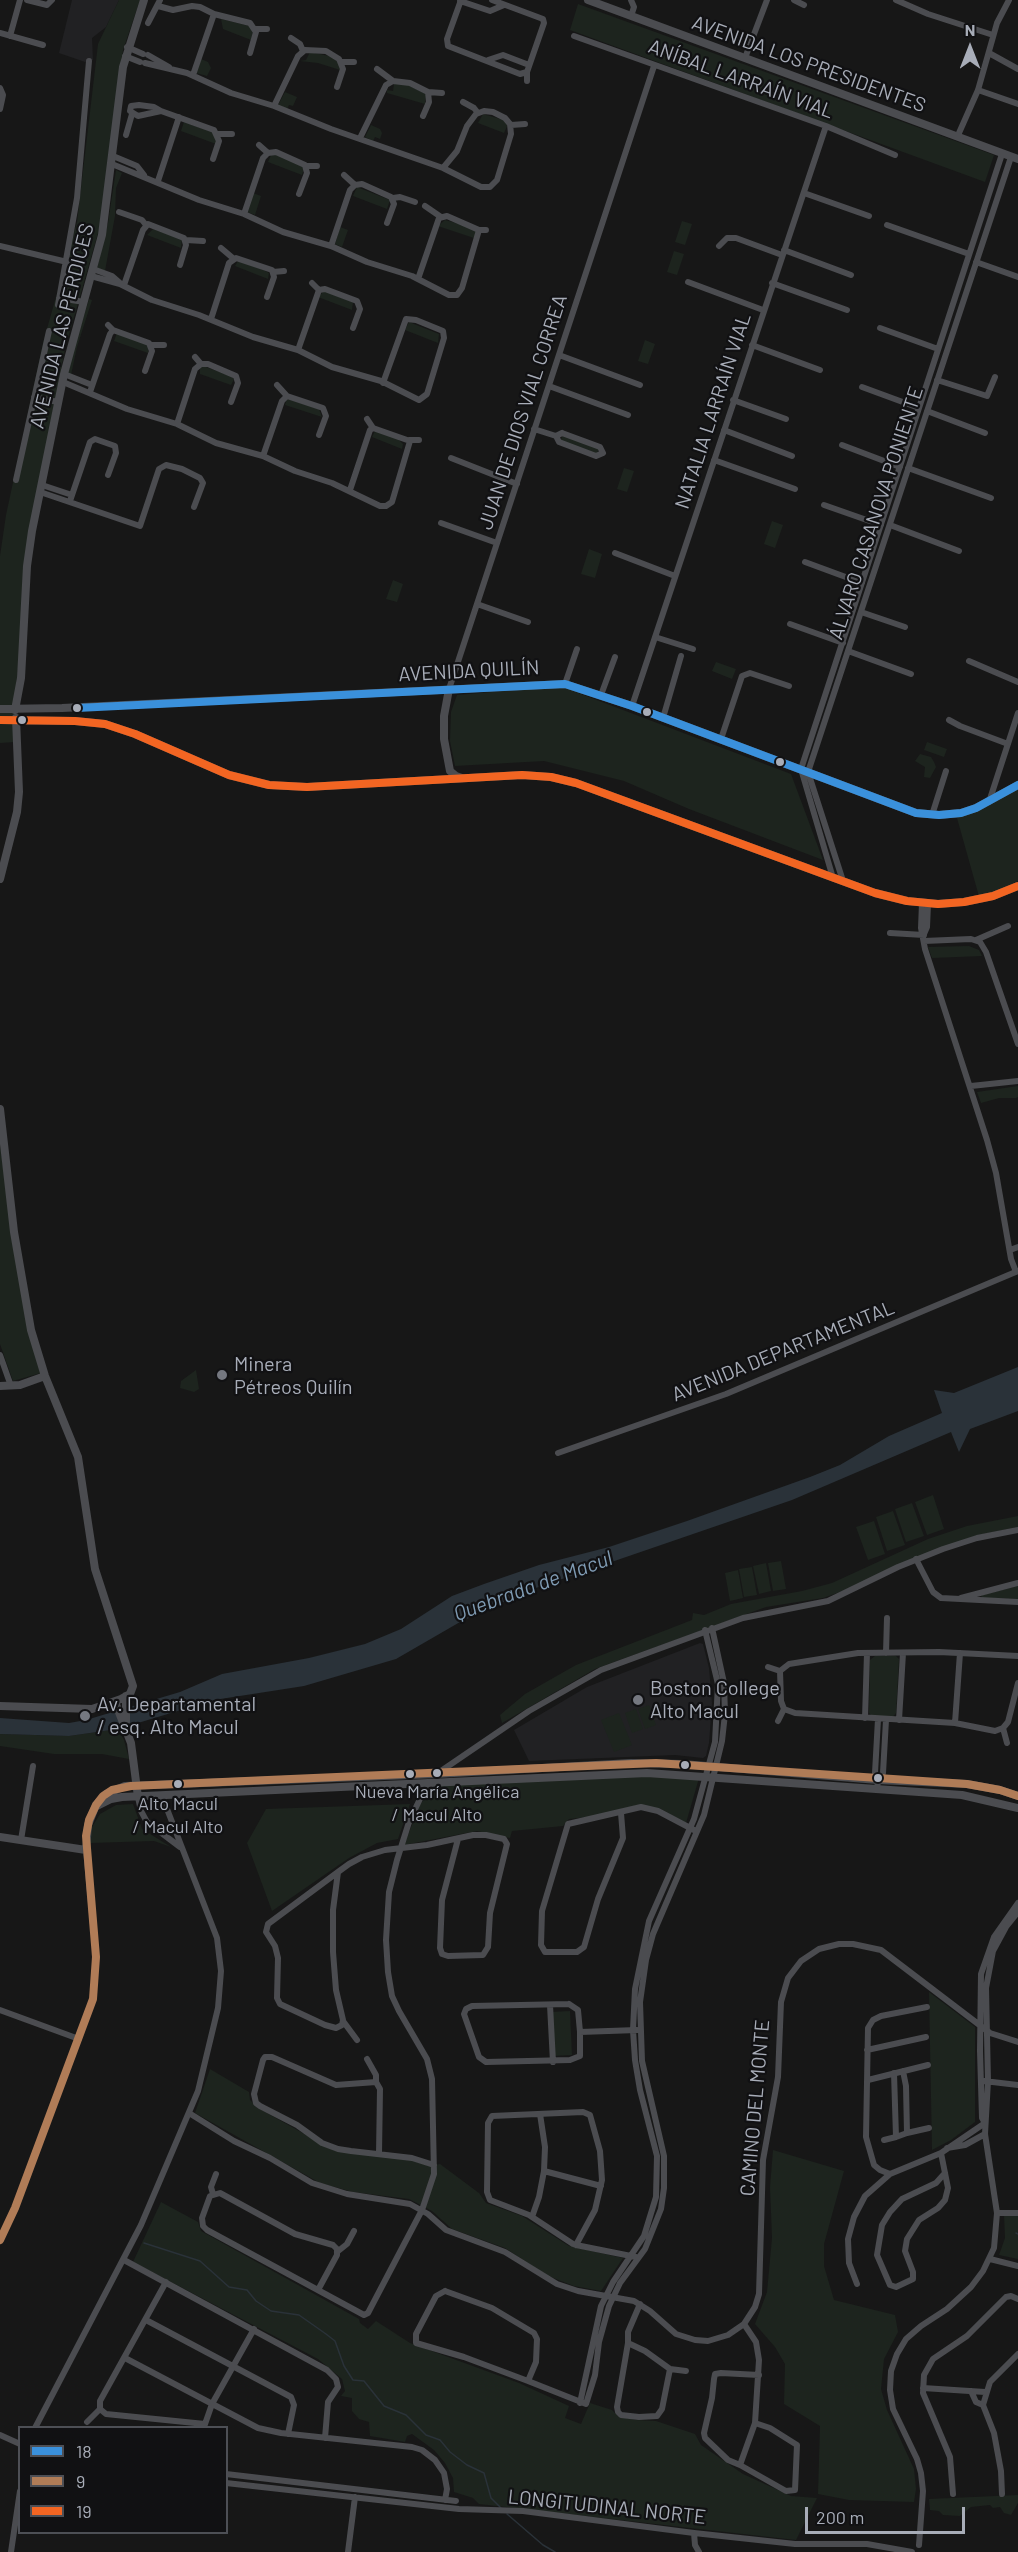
<!DOCTYPE html>
<html>
<head>
<meta charset="utf-8">
<style>
  body { margin:0 }
  #map { position:relative; width:1018px; height:2552px; overflow:hidden; background:#171717; font-family:Barlow,sans-serif }
  canvas { display:block }
  .legend { position:absolute; left:18px; top:2426px; width:210px; height:108px; box-sizing:border-box; background:#111113; border:2px solid #4d4f55; margin:0; padding:8px 10px; list-style:none; font-size:18px; color:#a8adb8 }
  .legend li { display:flex; align-items:center; gap:12px; height:30px }
  .legend b { width:30px; border:2px solid #4d4f55 }
  .north { position:absolute; left:940px; top:18px; width:60px; height:60px; -webkit-text-stroke:4px #111113; paint-order:stroke; rotate:0deg; font-size:16px; font-weight:700; line-height:24px; text-align:center; color:#a8adb8 }
  .north::after { content:''; display:block; margin:auto; width:21px; height:27px; background:#a8adb8; clip-path:polygon(50% 0,100% 100%,50% 72%,0 100%) }
  .scale { position:absolute; left:805px; top:2507px; width:160px; height:27px; box-sizing:border-box; border:3px solid #a8adb8; border-top:0; padding-left:8px; font-size:18px; line-height:21px; white-space:nowrap; color:#a8adb8; -webkit-text-stroke:4px #111113; paint-order:stroke }
</style>
</head>
<body>
<div id="map">
<canvas width="1018" height="2552"></canvas>
<ul class="legend">
<li><b style="height:8px;background:#3a90db"></b>18</li>
<li><b style="height:8px;background:#b07c57"></b>9</li>
<li><b style="height:8px;background:#f26522"></b>19</li>
</ul>
<div class="north">N</div>
<div class="scale">200 m</div>
</div>
<script>
const g = document.querySelector('canvas').getContext('2d');
g.lineJoin = 'round';
function fillPath(path, color) { g.fillStyle = color; g.fill(path, 'evenodd'); }
const toPath = rows => new Path2D(rows.map(r => 'M' + r).join(''));
function trace(path, color, width, dash) { g.strokeStyle = color; g.lineWidth = width; g.lineCap = dash ? 'butt' : 'round'; g.setLineDash(dash || []); g.stroke(path); }
function drawText(font, color, halo, rows, align = 'center') {
  g.font = font + ' Barlow,sans-serif'; g.lineWidth = 4.5; g.setLineDash([]); g.textBaseline = 'middle'; g.strokeStyle = halo; g.fillStyle = color; for (const [text, x, y, turn = 0] of rows) {
    g.save(); g.translate(x, y); g.rotate((+turn || 0) * Math.PI / 180); g.textAlign = isNaN(turn) ? turn : align; if (halo) g.strokeText(text, 0, 0); g.fillText(text, 0, 0); g.restore();
  }
}
const built = toPath([
  [72,0,119,0,106,27,92,38,93,60,85,62,59,53],
  [700,1643,703,1644,709,1668,712,1703,709,1743,706,1756,703,1758,675,1755,529,1761,514,1730,587,1687]
]);
const green = toPath([
  [119,0,140,0,123,50,100,226,65,349,32,519,14,710,15,742,0,743,0,556,6,515,43,343,77,222,98,44],
  [578,4,994,155,985,182,570,30],
  [221,19,249,26,253,31,251,40,223,29],
  [310,52,334,57,340,65,340,70,318,63,300,61,306,60],
  [201,59,208,62,211,68,207,76,196,73],
  [404,83,426,94,425,104,387,93,387,90,393,91,394,84],
  [285,92,297,97,293,106,289,105,287,109,278,105],
  [483,114,504,120,508,124,504,133,478,123],
  [184,122,212,132,217,138,216,144,181,131],
  [371,125,380,129,382,133,380,139,375,137,373,141,365,137],
  [272,153,305,166,302,175,268,162],
  [116,170,122,173,116,188,115,216,105,271,97,268,108,223],
  [357,187,390,200,387,209,353,196],
  [253,193,261,196,255,215,247,212],
  [445,220,478,229,474,238,438,226],
  [682,221,692,224,685,245,675,242],
  [340,227,348,230,342,247,335,244],
  [153,229,182,239,181,248,147,235],
  [674,251,684,254,677,275,667,272],
  [238,261,254,265,269,273,268,279,235,266],
  [324,291,353,302,352,310,318,297],
  [89,299,92,300,77,347,71,375,68,374,71,358],
  [409,322,439,334,438,343,405,330],
  [117,333,146,343,149,347,148,353,114,341],
  [645,340,655,344,648,364,638,361],
  [200,367,206,367,231,376,234,379,231,385,200,374],
  [287,398,319,409,322,417,285,405],
  [375,431,398,439,403,444,402,449,372,437],
  [563,435,599,449,596,455,560,441],
  [624,468,634,471,627,492,617,489],
  [772,521,783,525,775,548,764,544],
  [589,549,602,554,595,578,581,574],
  [393,580,403,584,397,602,386,599],
  [716,662,736,669,732,679,712,671],
  [560,686,791,774,823,860,689,809,624,781,544,761,455,766,450,741,451,712,457,695],
  [927,742,947,749,944,757,924,750],
  [920,754,931,757,934,762,936,767,930,778,924,777,925,767,915,761],
  [1018,788,1018,881,980,900,957,818],
  [969,946,979,950,982,956,932,958,928,947],
  [1018,1086,1018,1097,1016,1098,999,1098,981,1103,977,1092],
  [0,1143,12,1234,41,1373,13,1381,0,1344],
  [196,1370,199,1389,194,1392,180,1388,181,1381],
  [933,1495,944,1529,927,1535,915,1502],
  [912,1503,924,1536,906,1542,895,1509],
  [893,1511,905,1545,887,1551,876,1517],
  [1018,1516,1018,1527,978,1535,843,1591,823,1598,766,1607,595,1669,502,1723,500,1715,525,1694,576,1665,692,1620,693,1613,704,1615,731,1604,802,1591,832,1583,928,1539,967,1526],
  [874,1521,885,1554,868,1560,856,1527],
  [781,1561,786,1589,773,1591,768,1563],
  [766,1563,771,1591,759,1594,753,1566],
  [752,1567,757,1595,744,1597,739,1569],
  [738,1570,743,1598,730,1601,725,1573],
  [1018,1586,1018,1599,981,1598,982,1595],
  [875,1656,896,1656,899,1659,896,1713,893,1717,872,1716,869,1713,870,1660],
  [649,1705,656,1725,645,1729,638,1709],
  [636,1709,643,1729,632,1733,625,1713],
  [619,1713,632,1745,614,1752,601,1720],
  [118,1729,124,1740,129,1759,102,1754,54,1754,0,1746,0,1734,69,1736],
  [646,1776,699,1778,686,1823,661,1809,638,1805,598,1816,569,1819,563,1826,512,1831,510,1838,477,1831,404,1845,420,1805,433,1786],
  [133,1804,142,1829,171,1847,154,1841,90,1843,92,1827,100,1814,116,1805],
  [410,1804,398,1839,377,1843,349,1858,272,1911,247,1843,266,1809],
  [929,1992,975,2027,975,2122,951,2140,932,2150],
  [570,2011,572,2055,552,2056,550,2012],
  [210,2069,249,2092,250,2100,258,2108,333,2150,408,2159,429,2166,440,2164,479,2193,486,2203,522,2216,569,2246,623,2258,601,2291,574,2286,548,2276,505,2248,452,2229,432,2211,409,2199,353,2192,320,2183,195,2113],
  [773,2150,844,2171,824,2244,824,2266,834,2300,895,2315,898,2332,884,2359,881,2389,887,2410,914,2469,916,2489,914,2502,849,2500,818,2494,820,2426,784,2404,785,2364,775,2347,755,2324,767,2292,772,2238,770,2187],
  [161,2202,198,2222,201,2231,359,2319,360,2323,368,2329,376,2321,410,2343,519,2383,569,2406,565,2418,581,2424,590,2403,612,2410,618,2416,636,2420,656,2421,695,2434,701,2445,743,2474,791,2496,817,2498,796,2540,479,2504,473,2498,454,2492,453,2478,445,2463,434,2450,412,2434,407,2436,405,2442,370,2436,369,2422,359,2419,352,2411,352,2398,341,2396,345,2391,342,2379,318,2359,133,2262],
  [1004,2215,1018,2215,1018,2259,999,2255,1005,2238],
  [1018,2495,1018,2503,1011,2515,1004,2513,1000,2507,993,2508,990,2505,971,2507,960,2516,943,2515,939,2511,930,2510,929,2499]
]);
const water = toPath([
  [1018,1367,1018,1411,970,1429,959,1452,951,1432,792,1500,530,1590,460,1622,396,1659,304,1686,214,1700,118,1729,69,1736,0,1734,0,1718,69,1723,86,1720,180,1692,222,1674,309,1658,365,1644,401,1629,452,1596,484,1584,539,1565,609,1547,687,1521,810,1477,840,1465,889,1436,942,1413,934,1390,954,1393]
]);
const stream = toPath([
  [1016,2233,1018,2234],
  [144,2243,200,2261,229,2287,247,2290,256,2301,271,2311,299,2315,326,2334,335,2341,344,2366,353,2380,364,2381,384,2406,406,2415,426,2435,440,2440,450,2452,467,2465,484,2473,491,2498,501,2508],
  [507,2514,543,2545,555,2552]
]);
const minor = toPath([
  [27,0,47,5,52,0],
  [461,0,447,39,448,46,520,74,527,72],
  [492,0,543,19,544,23,527,72,527,81],
  [794,0,804,5],
  [896,0,928,14,993,35],
  [460,1,490,11,504,5],
  [158,6,173,10,192,6,200,7,214,14,250,23,256,32,250,53],
  [631,16,634,7,631,0],
  [148,23,160,0],
  [255,29,267,29],
  [0,33,43,45],
  [10,36,20,0],
  [574,36,826,126,895,155],
  [291,38,300,44,303,51],
  [127,47,143,54],
  [989,53,1018,69],
  [148,55,169,67],
  [125,56,140,62],
  [745,58,767,0],
  [488,60,503,55,529,65],
  [342,62,354,62],
  [145,63,187,73,231,93,274,106,331,129,443,168,481,187,490,187,497,180,511,134,510,124,505,118,493,112,484,111,476,114,467,126,457,151,443,168],
  [377,69,393,81],
  [193,75,214,14],
  [0,88,3,95,0,109],
  [978,90,1018,104],
  [428,92,442,93],
  [463,102,474,108,478,113],
  [274,106,298,56,305,50,326,51,339,59,343,69,337,87],
  [161,111,154,107,139,105,131,106,130,111,138,116,161,111,214,130,219,141,213,159],
  [511,125,525,124],
  [959,133,978,90,997,23,1009,0],
  [218,134,232,134],
  [126,135,132,114],
  [360,138,386,85,393,81,410,83,428,92,429,102,423,116],
  [259,145,268,153],
  [113,156,137,166,144,175],
  [112,164,199,200,244,214,283,232,331,246,367,262,412,276,449,295,457,295,462,288,479,230],
  [306,166,317,166],
  [344,175,355,185,362,184,391,197,394,204,387,223],
  [158,181,179,117],
  [804,193,869,216],
  [393,198,400,197,415,202],
  [425,206,441,217],
  [119,212,142,220,146,225],
  [244,214,263,158,268,153,276,152,305,165,307,173,299,194],
  [887,225,969,254],
  [186,240,203,241],
  [0,246,67,262],
  [331,246,350,190,355,185],
  [719,246,727,238,736,238,782,255],
  [221,248,234,259],
  [784,250,851,275],
  [976,262,1018,277],
  [93,269,112,276,120,283],
  [273,272,284,271],
  [91,276,120,284,152,300,199,315,253,337,298,350,332,367,381,381,419,400,427,394,444,338,443,331,416,320,406,319,383,383],
  [418,279,439,218,447,216,479,230,486,230],
  [688,282,763,310],
  [312,283,319,290],
  [772,283,847,310],
  [124,285,143,230,148,224,184,238,186,245,180,265],
  [59,298,84,302],
  [58,305,77,198,89,61],
  [211,319,229,263,236,258,272,270,274,277,267,297],
  [108,325,113,330,149,343,152,351,145,371],
  [880,328,938,349],
  [150,345,164,345],
  [752,345,820,370],
  [298,350,319,290,325,289,357,301,360,309,353,328],
  [559,355,640,385],
  [195,357,201,364,208,364,236,376,238,383,231,402],
  [64,374,92,385],
  [937,380,987,396,995,377],
  [63,382,127,409,177,424,216,443,263,456,295,471,332,483,380,506,386,506,392,502,410,441,373,428,367,419],
  [277,385,287,396,323,408,326,416,319,435],
  [549,386,628,415],
  [862,387,919,408],
  [90,392,110,334,113,330],
  [34,397,58,402],
  [733,400,786,419],
  [927,411,985,433],
  [177,424,195,369,201,364],
  [534,429,556,436],
  [724,430,792,456],
  [562,433,600,447,603,453,596,456,559,442,556,436,562,433],
  [409,440,419,440],
  [842,445,900,467],
  [263,456,282,401,287,396],
  [451,458,517,484],
  [714,460,795,489],
  [908,468,991,498],
  [16,480,49,331],
  [42,485,72,495],
  [350,490,370,430,373,428],
  [40,492,140,526,159,469,166,465,182,469,200,478,203,483,194,507],
  [70,501,90,442,95,439,115,446,116,453,108,475],
  [824,505,881,525],
  [441,523,497,543],
  [890,525,959,551],
  [615,553,675,576],
  [805,562,862,583],
  [477,604,528,622],
  [861,612,905,627],
  [790,624,843,643],
  [655,637,693,649],
  [848,651,911,674],
  [969,661,1018,682],
  [565,684,577,649],
  [449,689,654,66],
  [601,695,615,657],
  [632,706,826,126],
  [663,718,681,656],
  [949,720,960,726,1008,744],
  [721,739,742,676,750,673,789,686],
  [989,802,1018,713],
  [932,815,946,771],
  [833,878,801,769,1002,154],
  [843,881,808,772,1011,157],
  [922,903,921,928,925,949,987,1140,996,1173,1011,1259,1016,1272],
  [890,933,924,935],
  [924,934,927,927,928,904],
  [976,940,1008,926],
  [924,941,971,939,980,942,986,952,1018,1044],
  [971,1086,1018,1081],
  [1010,1250,1018,1247],
  [0,1355,11,1386],
  [558,1453,726,1394,1018,1271],
  [916,1559,933,1592,941,1598,1018,1602],
  [961,1598,1018,1583],
  [886,1653,887,1618],
  [768,1667,780,1671],
  [780,1671,789,1664,858,1653,939,1652,1018,1656],
  [784,1709,795,1713,955,1723,995,1731,1003,1728],
  [865,1718,867,1653],
  [899,1720,903,1653],
  [778,1721,784,1709,781,1701,780,1671],
  [955,1723,960,1653],
  [1003,1728,1008,1722,1018,1683],
  [1003,1728,1007,1743],
  [438,1773,529,1711,601,1670,743,1618,828,1601,898,1567,943,1549,977,1538,1018,1530],
  [878,1780,883,1773,886,1720],
  [877,1790,878,1780,875,1773,878,1719],
  [138,1797,141,1811,147,1822,180,1847],
  [621,1813,623,1838,598,1899,584,1947,577,1952,545,1952,541,1945,542,1911,568,1824,641,1807,658,1811,694,1830],
  [21,1840,33,1766],
  [338,1872,333,1910,333,1952,336,1990,343,2020,342,2025,336,2028,325,2025,280,2004,277,1998,278,1958,275,1946,266,1932,268,1924,338,1872,349,1864,362,1857,385,1850,427,1845,473,1835,486,1835,504,1839,507,1844,490,1913,488,1947,483,1955,448,1956,442,1954,440,1948,442,1900,458,1839],
  [569,2004,578,2010,580,2032,580,2056,570,2060,486,2062,479,2057,464,2014,466,2009,472,2006,569,2004],
  [550,2005,553,2062],
  [0,2010,79,2039],
  [343,2021,357,2040],
  [580,2032,637,2030],
  [867,2050,926,2037],
  [367,2059,376,2075,376,2082],
  [894,2073,896,2137,907,2133,906,2086,903,2071],
  [868,2080,928,2065],
  [984,2081,1018,2085],
  [189,2113,234,2141,270,2158,312,2183,347,2194,410,2204,428,2214,446,2230,505,2252,557,2284,578,2291,634,2301,650,2311,676,2334,695,2340,708,2341,728,2335,744,2324,755,2307,759,2294,763,2160,778,2077,781,2002,788,1978,801,1961,819,1949,839,1944,853,1944,881,1950,990,2033,1018,2042],
  [985,2123,982,2118,980,2051,981,1974,994,1937,1018,1903],
  [907,2133,929,2128],
  [884,2140,896,2137],
  [947,2148,965,2145,985,2134],
  [941,2153,945,2173],
  [379,2154,380,2089,376,2082,336,2085,272,2057,265,2057,263,2060,254,2094,256,2103,260,2106,297,2125,322,2143,338,2149,351,2151,412,2158,434,2165],
  [544,2171,601,2186],
  [945,2173,948,2188,945,2200,938,2208,919,2220,907,2239,905,2251,913,2272,913,2279,896,2287,890,2285,877,2255,882,2225,890,2212,902,2199,936,2183,945,2173],
  [890,2174,880,2170,874,2165,866,2137,868,2028,873,2020,881,2016,927,2007],
  [213,2194,211,2187,216,2174],
  [997,2213,1018,2213],
  [532,2217,539,2197,544,2171,545,2147,540,2114],
  [0,2240,15,2208,93,1999,96,1957,86,1850],
  [576,2245,595,2210,602,2180,600,2151,590,2115,583,2112,492,2116,488,2123,487,2192,490,2200,529,2215,573,2244,576,2245,636,2257],
  [337,2252,347,2244,354,2231],
  [990,2259,1018,2266],
  [124,2260,327,2370,336,2379,338,2387,328,2402,325,2438],
  [166,2282,100,2401,100,2409,106,2414,205,2424],
  [857,2284,849,2263,848,2239,854,2217,865,2196,890,2174,941,2153,985,2123],
  [318,2290,337,2255,337,2249,333,2245,295,2234,220,2193,210,2196,202,2218,203,2226,207,2230,364,2315,368,2313,422,2210,434,2174,432,2079,427,2059,399,2011,392,1996,388,1972,386,1940,389,1892,397,1860,409,1822,428,1782],
  [445,2291,492,2308,534,2333,537,2339,536,2362,528,2381,464,2357,416,2343,416,2334,436,2296,445,2291],
  [640,2304,628,2332,628,2343,617,2407,618,2412,621,2415,639,2417,657,2416,662,2409,670,2369,686,2371],
  [146,2320,291,2397,294,2405,288,2434],
  [744,2324,756,2342,759,2360,755,2423,740,2465,786,2491,795,2490,797,2445,770,2428,755,2423],
  [628,2343,645,2351,670,2369],
  [125,2358,258,2428,281,2433,412,2447,422,2450,435,2460,444,2473,447,2489,445,2500],
  [528,2381,586,2404,595,2375,599,2342,609,2306,620,2283,645,2249,661,2209,664,2188,664,2156,642,2061,640,2002,646,1960,653,1934,704,1815,722,1741,725,1714,724,1683,712,1628],
  [923,2388,985,2392],
  [971,2391,976,2402,983,2405,994,2433,1001,2471,1002,2494],
  [580,2403,601,2306,613,2282,644,2236,656,2197,657,2156,640,2090,635,2060,633,2030,635,1989,649,1921,694,1819,715,1742,718,1684,705,1630],
  [983,2405,990,2382,1018,2354],
  [87,2422,100,2409],
  [204,2427,212,2404,254,2329],
  [35,2428,141,2225,198,2091,218,2008,221,1971,217,1938,162,1796],
  [0,2435,20,2444],
  [740,2465,728,2460,705,2438,704,2433,712,2398,714,2379,715,2374,721,2373,759,2375],
  [226,2474,456,2501],
  [226,2483,459,2509,523,2511,694,2533,795,2544,867,2544,912,2552],
  [953,2494,950,2457,923,2393,924,2375,933,2359,967,2336,1006,2297,1011,2296,1018,2299],
  [694,2533,695,2545,699,2552],
  [919,2545,923,2491,921,2473,917,2459,893,2409,890,2390,891,2371,897,2354,906,2339,921,2326,947,2309,971,2287,983,2271,994,2248,997,2213,985,2134,988,2081,986,1988,993,1951,1006,1927,1018,1912],
  [11,2552,20,2491],
  [348,2552,355,2497]
]);
const tertiary = toPath([
  [588,0,1018,159],
  [449,689,444,716,444,739,450,771,456,776,462,778],
  [0,709,62,708,565,684,632,706,916,813,939,815,961,813,976,808,1018,785],
  [15,710,21,678,27,566,32,531,64,374,102,235,123,67,144,0],
  [0,720,75,721,105,724,135,734,229,775,269,785,307,787,522,775,551,777,576,783,875,893,907,901,938,904,964,902,993,896,1018,886],
  [0,879,17,812,19,792,16,718],
  [0,1109,14,1232,31,1330,45,1376,78,1457,95,1569,133,1686,130,1694,121,1699,92,1709,0,1706],
  [0,1386,20,1385,45,1376],
  [115,1702,131,1743,138,1797],
  [126,1721,126,1696],
  [97,1806,111,1799,122,1797,647,1773,962,1795,1018,1808],
  [0,1837,86,1850,88,1825,96,1805,106,1794,125,1786,436,1774,631,1763,682,1764,878,1780,967,1784,1000,1790,1018,1796]
]);
const bus1 = toPath([
  [77,708,565,684,632,706,916,813,939,815,961,813,976,808,1018,785]
]);
const bus2 = toPath([
  [0,2240,15,2208,93,1999,96,1957,86,1836,89,1820,96,1805,103,1796,112,1790,131,1786,656,1763,967,1784,1000,1790,1018,1796]
]);
const bus3 = toPath([
  [0,720,75,721,105,724,135,734,229,775,269,785,307,787,522,775,551,777,576,783,875,893,907,901,938,904,964,902,993,896,1018,886]
]);
const markers = [
  [77,708,5,"#a8adb8"],
  [647,712,5,"#a8adb8"],
  [22,720,5,"#a8adb8"],
  [780,762,5,"#a8adb8"],
  [222,1375,6,"#757880"],
  [638,1700,6,"#757880"],
  [85,1716,6,"#757880"],
  [685,1765,5,"#a8adb8"],
  [437,1773,5,"#a8adb8"],
  [410,1774,5,"#a8adb8"],
  [878,1778,5,"#a8adb8"],
  [178,1784,5,"#a8adb8"]
];
const busNames = [
  ["Nueva María Angélica",437,1792],
  ["/ Macul Alto",437,1815],
  ["Alto Macul",178,1804],
  ["/ Macul Alto",178,1827]
];
const streetNames = [
  ["AVENIDA LOS PRESIDENTES",809,64,20],
  ["ANÍBAL LARRAÍN VIAL",741,79,20],
  ["AVENIDA LAS PERDICES",62,326,-76],
  ["NATALIA LARRAÍN VIAL",713,411,-72],
  ["JUAN DE DIOS VIAL CORREA",523,412,-72],
  ["ÁLVARO CASANOVA PONIENTE",876,513,-72],
  ["AVENIDA QUILÍN",469,671,-3],
  ["AVENIDA DEPARTAMENTAL",783,1351,-22],
  ["CAMINO DEL MONTE",755,2108,-85],
  ["LONGITUDINAL NORTE",607,2507,6]
];
const poiNames = [
  ["Minera",234,1364],
  ["Pétreos Quilín",234,1387],
  ["Boston College",650,1688],
  ["Alto Macul",650,1711],
  ["Av. Departamental",97,1704],
  ["/ esq. Alto Macul",97,1727]
];
const waterNames = [
  ["Quebrada de Macul",533,1586,-20]
];
fillPath(built, '#212123');
fillPath(green, '#1d241e');
fillPath(water, '#2a3239');
trace(stream, '#2a3239', 1.5);
trace(minor, '#4b4c50', 6);
trace(tertiary, '#4b4c50', 8);
trace(bus1, '#3a90db', 8);
trace(bus2, '#b07c57', 8);
trace(bus3, '#f26522', 8);
for (const [x, y, r, color] of markers) { const dot = new Path2D(); dot.arc(x, y, r, 0, 2 * Math.PI); g.fillStyle = color; g.fill(dot); trace(dot, '#111113', 2); }
drawText('18px', '#a8adb8', '#111113', busNames);
drawText('20px', '#a8adb8', '#111113', streetNames);
drawText('20px', '#a8adb8', '#111113', poiNames, 'left');
drawText('italic 21px', '#7f9bb3', '#111113', waterNames);
</script>
</body>
</html>
